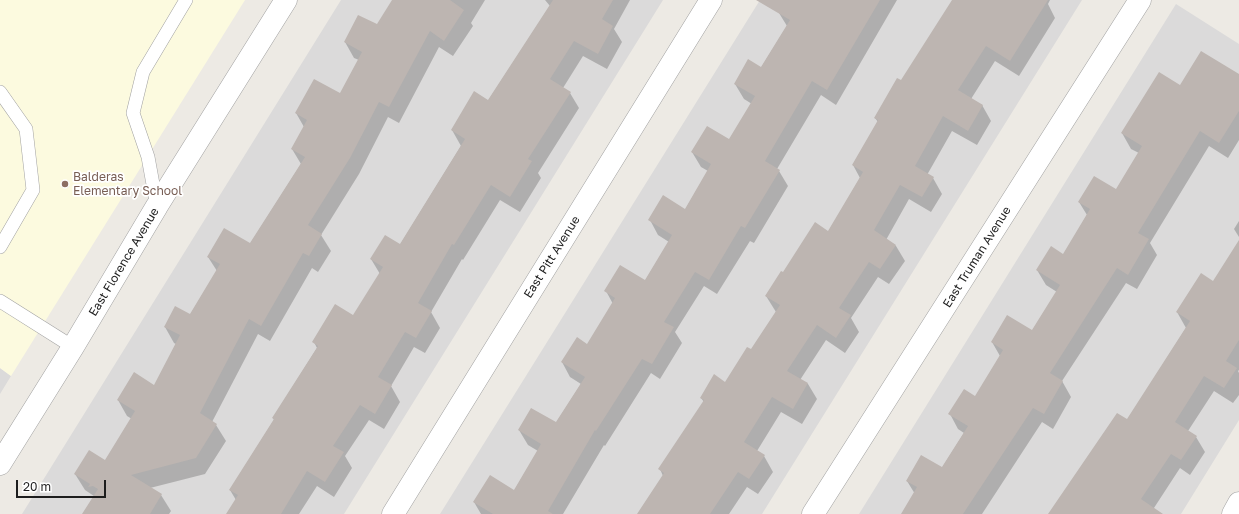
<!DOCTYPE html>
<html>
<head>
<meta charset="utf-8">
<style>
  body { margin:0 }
  #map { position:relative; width:1239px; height:514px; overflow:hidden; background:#edeae4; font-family:"Golos Text",sans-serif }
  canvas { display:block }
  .scale { position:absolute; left:16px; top:480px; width:90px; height:18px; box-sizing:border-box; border:2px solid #1d1d1d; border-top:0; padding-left:5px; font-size:12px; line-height:14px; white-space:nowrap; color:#1d1d1d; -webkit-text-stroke:3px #fff; paint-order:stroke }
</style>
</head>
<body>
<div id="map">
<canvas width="1239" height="514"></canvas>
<div class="scale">20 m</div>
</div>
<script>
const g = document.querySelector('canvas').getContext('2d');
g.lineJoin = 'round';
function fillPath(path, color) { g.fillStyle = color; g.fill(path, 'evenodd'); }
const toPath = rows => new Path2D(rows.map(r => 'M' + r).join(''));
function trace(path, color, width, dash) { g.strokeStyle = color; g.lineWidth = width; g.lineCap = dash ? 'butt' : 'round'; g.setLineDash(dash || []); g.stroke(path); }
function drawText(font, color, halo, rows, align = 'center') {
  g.font = font + ' "Golos Text",sans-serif'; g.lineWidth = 3.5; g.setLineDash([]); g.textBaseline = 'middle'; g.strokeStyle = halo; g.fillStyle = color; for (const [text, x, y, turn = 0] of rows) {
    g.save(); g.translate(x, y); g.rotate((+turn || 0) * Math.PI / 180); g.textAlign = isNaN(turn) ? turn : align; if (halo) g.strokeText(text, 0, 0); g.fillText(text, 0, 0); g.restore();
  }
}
const residential = toPath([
  [341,0,663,0,344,514,22,514],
  [760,0,1082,0,762,514,440,514],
  [1176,4,1239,44,1239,420,1181,514,859,514],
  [0,368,11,376,0,394]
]);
const education = toPath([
  [0,0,245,0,11,376,0,368]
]);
const shadow = toPath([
  [394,0,485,0,471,23,473,26,453,56,439,47,399,123,388,117,359,174,321,235,331,251,318,272,312,268,270,341,258,334,212,422,216,425,226,441,205,474,150,488,161,495,171,511,169,514,83,514,94,496,85,490,75,474,105,461,132,419,127,416,118,400,155,386,176,344,174,343,165,327,190,315,217,271,208,257,250,244,301,164,292,149,304,127,296,113,341,94,359,60,354,58,345,42,377,26],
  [545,0,630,0,614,29,622,42,607,69,583,56,563,88,570,93,579,108,538,173,541,178,520,212,500,200,463,260,462,259,431,312,440,328,425,353,414,347,391,386,400,402,384,429,369,420,345,456,352,468,334,497,317,486,299,514,227,514,236,500,230,490,274,420,273,418,317,348,314,342,354,317,380,274,371,259,400,245,461,146,452,130,488,101,550,6],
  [787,0,897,0,836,105,821,95,777,169,779,171,788,186,754,243,750,241,717,294,704,286,675,332,682,343,660,379,651,373,605,446,604,445,563,514,481,514,474,502,514,491,538,451,528,445,519,430,556,423,581,384,570,377,562,362,588,345,613,304,606,291,645,281,669,242,658,235,650,220,685,210,708,171,701,167,692,152,729,141,752,104,744,99,735,84,761,68,787,26,779,13],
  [970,0,1050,0,1048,4,1055,18,1019,76,995,61,971,99,982,105,991,121,977,145,952,131,927,175,933,178,942,194,931,212,909,199,886,240,896,246,905,261,889,284,878,277,851,318,859,332,845,353,826,340,800,380,808,384,817,399,802,424,781,412,757,451,764,456,773,472,758,494,747,487,729,514,638,514,663,476,660,469,704,402,701,398,726,383,752,351,776,312,766,296,783,273,829,232,860,178,853,165,878,122,875,118,901,81],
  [1239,76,1239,140,1228,158,1209,146,1150,243,1157,255,1137,289,1126,283,1062,381,1071,397,1053,429,1042,422,982,514,902,514,915,494,907,481,942,468,964,433,958,429,950,414,976,398,1000,356,992,342,1032,331,1057,292,1046,285,1037,270,1064,255,1087,215,1079,202,1116,191,1139,153,1131,149,1122,133,1181,86],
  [1239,221,1239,237,1234,229],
  [1239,242,1239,370,1238,371,1239,373,1239,395,1233,403,1214,391,1188,431,1196,437,1205,452,1190,475,1180,468,1152,511,1154,514,1050,514,1127,421,1186,328,1177,312,1213,283]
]);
const building = toPath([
  [392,0,450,0,464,10,444,41,430,31,389,107,379,102,350,158,308,225,322,234,309,256,303,253,261,326,249,319,200,413,217,424,196,458,131,475,162,494,150,514,82,514,98,489,93,486,88,487,90,484,74,474,89,450,105,460,135,411,117,400,134,372,154,385,180,335,164,327,175,306,190,314,220,264,207,257,224,228,250,243,305,157,291,149,307,120,295,113,314,79,340,93,362,52,344,42,358,15,377,24],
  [553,0,613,0,602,19,613,26,598,54,574,41,550,79,571,92,528,159,532,161,510,197,491,185,454,245,452,244,418,303,432,311,416,338,405,332,378,377,392,385,375,414,360,405,333,446,344,452,325,482,307,471,281,514,226,514,238,495,229,490,274,419,272,418,318,346,312,342,335,304,353,315,383,267,370,259,385,235,400,244,465,139,451,130,474,91,488,100],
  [756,0,880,0,827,90,812,81,765,161,780,170,745,228,741,226,709,280,695,272,664,322,674,327,652,364,642,359,596,431,595,430,548,511,553,514,493,514,473,502,490,475,514,490,541,444,518,430,531,408,556,422,585,377,561,362,577,337,587,344,615,298,604,291,620,265,645,280,672,235,648,220,663,195,685,209,711,164,691,152,707,126,729,139,755,96,734,84,748,59,761,67,790,20],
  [952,0,1048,0,1010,61,986,46,958,90,983,105,968,131,943,116,915,166,934,177,922,197,900,185,874,230,896,245,880,269,869,262,839,308,851,315,836,338,817,325,787,371,808,383,793,409,772,397,744,442,765,455,749,479,738,472,710,514,637,514,664,473,658,469,704,400,700,398,714,374,725,382,747,347,751,349,780,305,765,296,781,271,783,272,815,222,828,231,863,172,852,165,878,120,874,118,897,78,901,80],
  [1201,51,1239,74,1239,111,1219,143,1200,131,1138,233,1149,239,1128,275,1117,268,1050,373,1063,381,1044,414,1033,408,963,514,901,514,917,487,906,481,921,455,942,467,968,426,948,414,964,389,975,396,1003,350,991,342,1007,315,1032,330,1060,285,1036,270,1051,246,1063,254,1090,209,1078,202,1094,176,1116,189,1142,146,1121,133,1159,72,1180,85],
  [1239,240,1239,340,1226,361,1237,368,1224,388,1204,376,1175,422,1197,436,1181,460,1171,454,1141,499,1163,514,1048,514,1117,413,1127,419,1190,321,1176,312,1201,273,1213,281]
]);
const service = toPath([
  [0,92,26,129,33,190,0,247],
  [157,206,148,157,133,113,143,72,186,0],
  [0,301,73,347]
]);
const minor = toPath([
  [0,464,73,347,157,206,286,0],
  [393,514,711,0],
  [813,514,1140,0],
  [1233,514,1239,503]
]);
const markers = [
  [65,184,4,"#8d6e63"]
];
const educationNames = [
  ["Balderas",73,177],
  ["Elementary School",73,191]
];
const streetNames = [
  ["East Pitt Avenue",552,257,-58],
  ["East Truman Avenue",977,257,-58],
  ["East Florence Avenue",124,262,-59]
];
fillPath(residential, '#dbdada');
fillPath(education, '#fcfadf');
fillPath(shadow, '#0003');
fillPath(building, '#bdb5b1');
trace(service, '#a1a1a1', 14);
trace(minor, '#a1a1a1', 23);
trace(service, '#fff', 13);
trace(minor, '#fff', 22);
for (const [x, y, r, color] of markers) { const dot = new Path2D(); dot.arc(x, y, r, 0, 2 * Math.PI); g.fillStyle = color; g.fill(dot); trace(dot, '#fff', 1.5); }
drawText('12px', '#785e54', '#fff', educationNames, 'left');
drawText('12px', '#1d1d1d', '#fff', streetNames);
</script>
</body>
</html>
